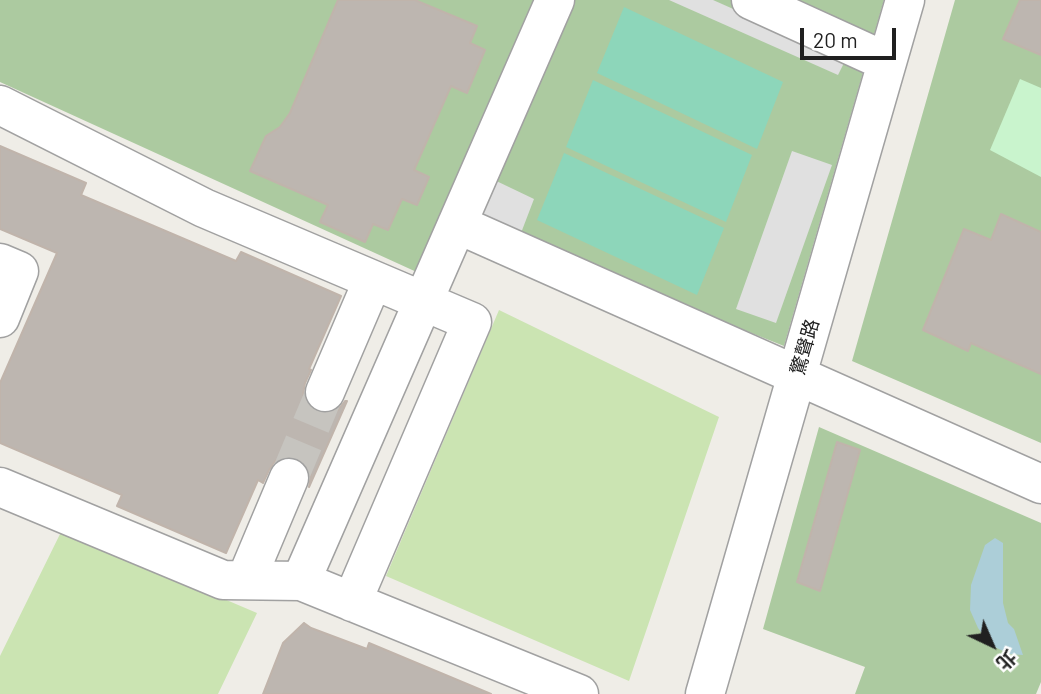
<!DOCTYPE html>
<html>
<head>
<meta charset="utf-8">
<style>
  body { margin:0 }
  #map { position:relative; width:1041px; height:694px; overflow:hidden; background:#efede7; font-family:Barlow,"Noto Sans TC",sans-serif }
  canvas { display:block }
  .north { position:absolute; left:957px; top:610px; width:70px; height:70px; -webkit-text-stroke:5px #fff; paint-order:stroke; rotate:136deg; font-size:19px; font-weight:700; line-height:28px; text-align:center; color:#202020 }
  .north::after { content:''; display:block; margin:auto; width:24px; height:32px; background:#202020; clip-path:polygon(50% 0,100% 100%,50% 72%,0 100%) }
  .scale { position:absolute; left:800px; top:28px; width:96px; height:32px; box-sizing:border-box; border:4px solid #202020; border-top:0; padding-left:9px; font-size:21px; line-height:24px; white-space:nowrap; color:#202020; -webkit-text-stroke:5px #fff; paint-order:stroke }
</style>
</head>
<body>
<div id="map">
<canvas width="1041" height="694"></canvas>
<div class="north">北</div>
<div class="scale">20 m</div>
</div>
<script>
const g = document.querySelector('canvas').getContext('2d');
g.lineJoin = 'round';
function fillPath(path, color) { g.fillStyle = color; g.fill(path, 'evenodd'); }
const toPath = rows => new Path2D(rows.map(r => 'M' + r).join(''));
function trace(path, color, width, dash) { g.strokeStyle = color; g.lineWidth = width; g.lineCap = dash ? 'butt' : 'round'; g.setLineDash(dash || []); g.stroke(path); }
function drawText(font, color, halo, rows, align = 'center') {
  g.font = font + ' Barlow,"Noto Sans TC",sans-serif'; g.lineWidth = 5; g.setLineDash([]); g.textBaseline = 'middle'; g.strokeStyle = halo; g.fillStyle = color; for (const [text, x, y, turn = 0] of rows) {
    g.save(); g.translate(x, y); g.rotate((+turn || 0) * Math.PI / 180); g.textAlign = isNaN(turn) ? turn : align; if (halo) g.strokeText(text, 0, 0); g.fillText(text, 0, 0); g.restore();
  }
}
const grass = toPath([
  [499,310,719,417,629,681,386,576],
  [62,530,257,613,218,694,0,694,0,656]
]);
const forest = toPath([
  [0,0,884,0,784,346,450,213,421,274,0,82],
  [955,0,1041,0,1041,443,852,361],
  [819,427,1041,523,1041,682,1036,694,855,694,865,667,763,629]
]);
const park = toPath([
  [1020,79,1041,88,1041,177,990,150]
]);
const pitch = toPath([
  [624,7,783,82,757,149,597,73],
  [593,80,752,155,726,222,566,147],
  [564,153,724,228,697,295,537,220]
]);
const parking = toPath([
  [669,0,713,0,846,59,838,75],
  [792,151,832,165,776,323,736,309],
  [488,177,534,199,521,233,475,212]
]);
const water = toPath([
  [995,538,1003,543,1003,603,1008,623,1014,629,1023,655,1009,654,991,645,978,628,970,610,971,585,985,545]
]);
const building = toPath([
  [338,0,415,0,477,26,470,43,485,50,467,93,451,86,414,170,429,177,417,205,402,199,388,230,373,224,365,242,320,222,328,205,250,171,266,136,280,127,290,113,338,0],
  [1020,0,1041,0,1041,55,1003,39,1020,0],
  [0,146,86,183,81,195,236,261,241,252,341,296,309,369,311,370,305,383,303,394,307,405,317,412,328,414,338,410,345,401,347,401,309,487,311,475,307,465,298,458,287,456,275,461,269,470,263,483,258,480,226,553,117,506,122,495,0,443,0,383,57,253,0,229,0,146],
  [1001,214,1041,232,1041,374,971,343,968,351,923,330,964,229,991,240,1001,214],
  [837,442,860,450,820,591,797,582,837,442],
  [304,623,311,628,367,649,369,643,491,694,263,694,283,643,304,623]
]);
const minorTunnel = toPath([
  [289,478,325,392]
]);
const minor = toPath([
  [555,0,301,581,579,694],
  [751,0,887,62],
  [0,105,204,208,472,322,352,602],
  [457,224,1041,484],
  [0,263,19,271,0,318],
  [325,392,373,280],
  [0,487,223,580,301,581],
  [246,580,289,478],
  [705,694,905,0]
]);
const streetNames = [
  ["驚聲路",805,347,-74]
];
fillPath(grass, '#cbe4b2');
fillPath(forest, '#accaa0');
fillPath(park, '#c9f4cd');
fillPath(pitch, '#8dd6ba');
fillPath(parking, '#e0e0e0');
fillPath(water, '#acced8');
fillPath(building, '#bdb6b0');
trace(building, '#c0b4ab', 2);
trace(minorTunnel, '#c6c4bf', 38, [38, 19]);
trace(minor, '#a1a1a1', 41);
trace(minor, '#fff', 38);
drawText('19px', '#202020', '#fff', streetNames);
</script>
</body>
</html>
